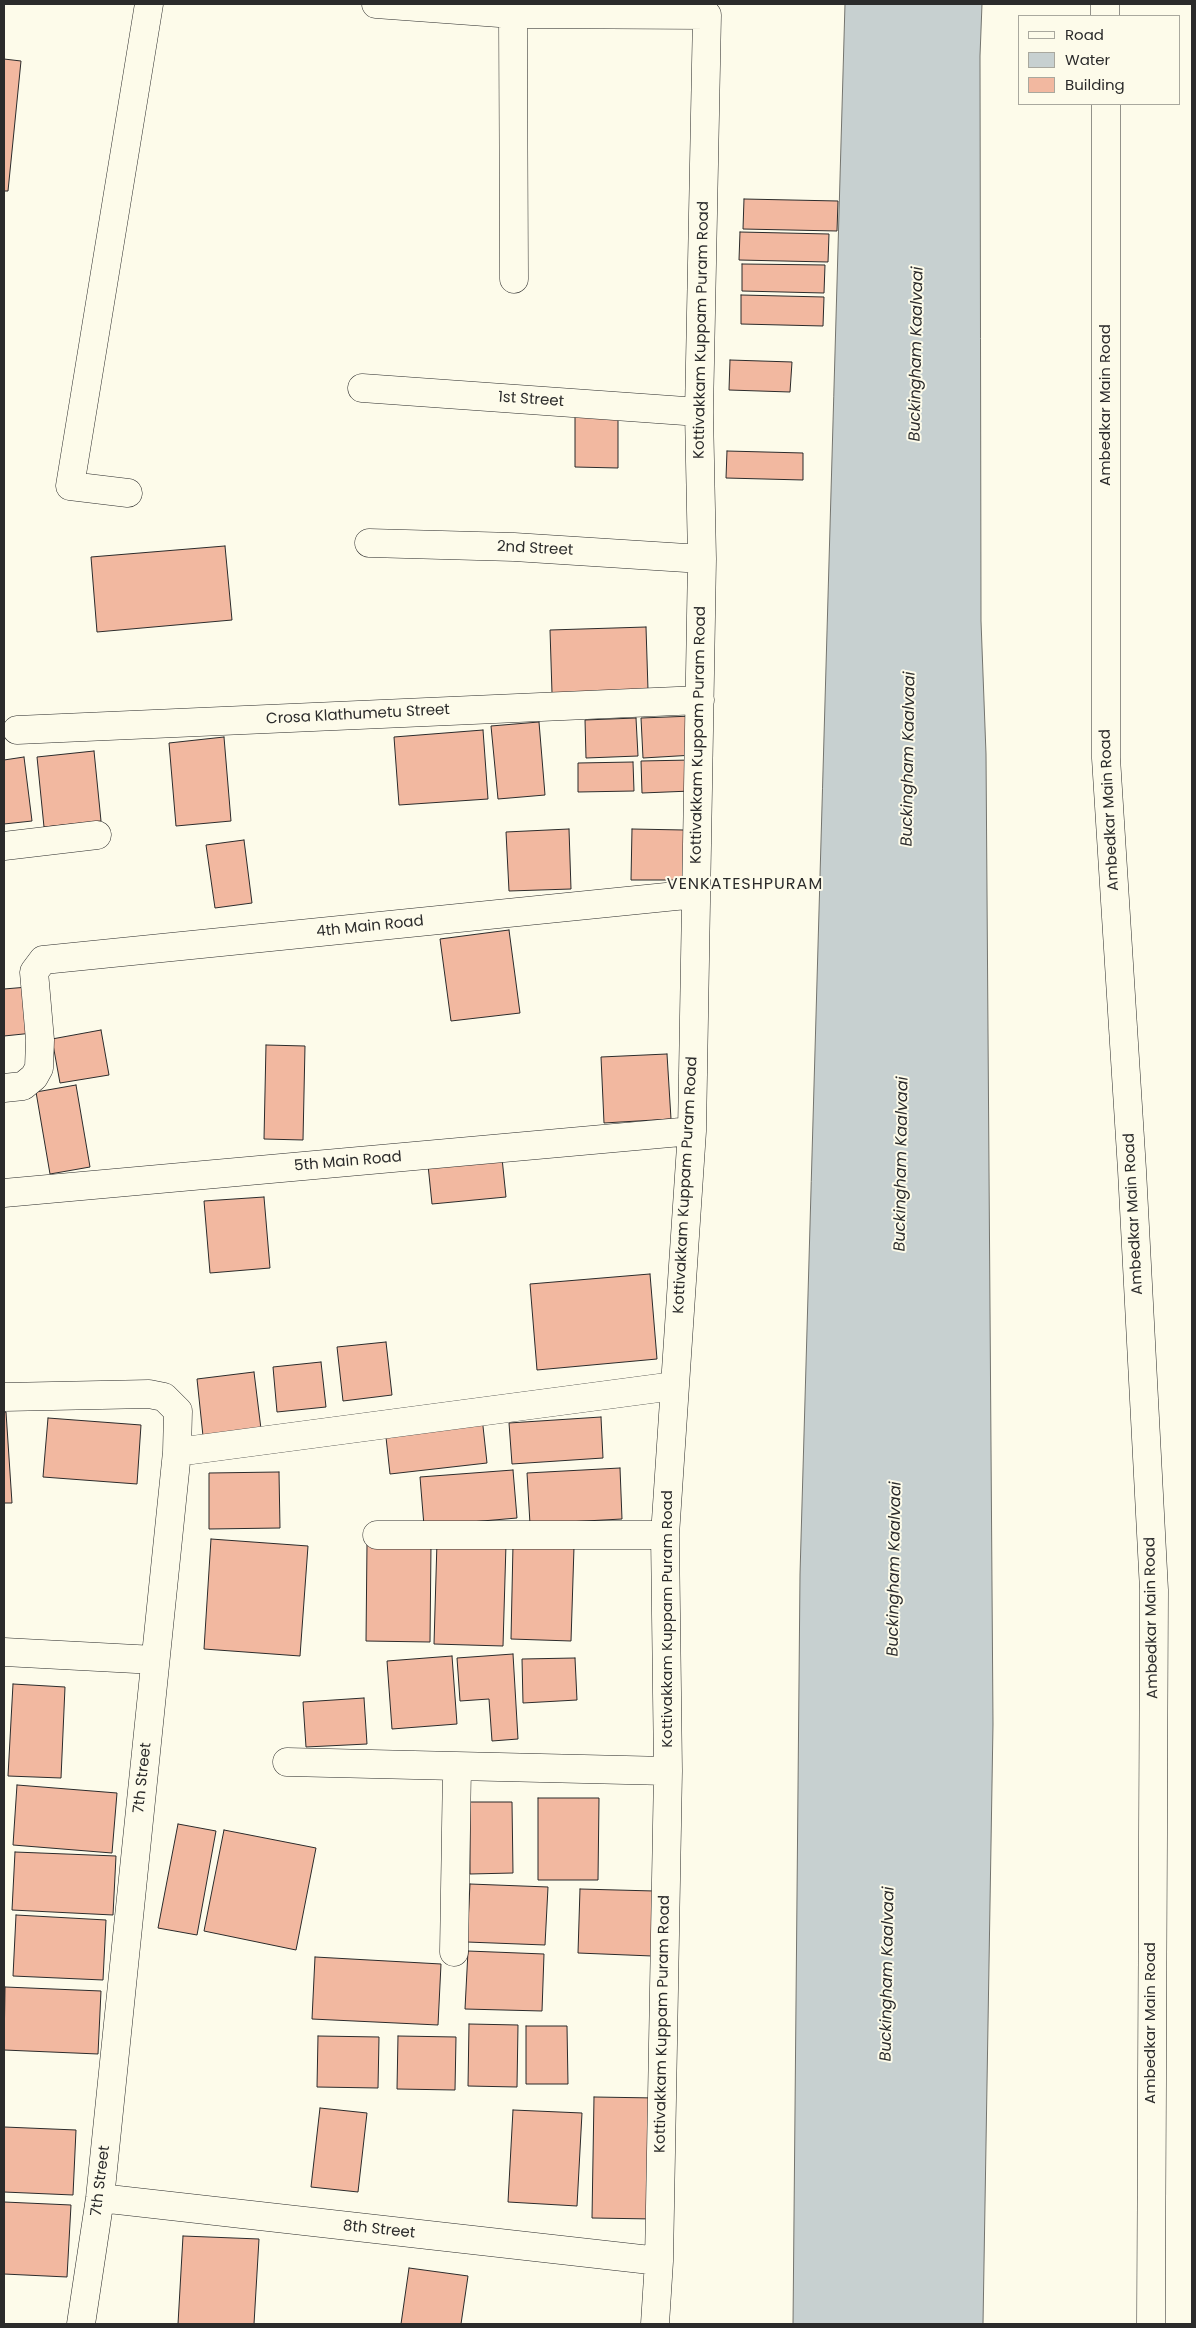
<!DOCTYPE html>
<html>
<head>
<meta charset="utf-8">
<style>
  body { margin:0 }
  #map { position:relative; width:1196px; height:2328px; overflow:hidden; background:#fdfbea; font-family:Poppins,sans-serif }
  canvas { display:block }
  .frame { position:absolute; inset:0; border:5px solid #2b2b2b; pointer-events:none }
  .legend { position:absolute; left:1018px; top:15px; width:162px; height:90px; box-sizing:border-box; background:#fdfbea; border:1px solid #a9a89e; margin:0; padding:6px 9px; list-style:none; font-size:15px; color:#2b2b2b }
  .legend li { display:flex; align-items:center; gap:10px; height:25px }
  .legend b { width:25px; border:1px solid #a9a89e }
</style>
</head>
<body>
<div id="map">
<canvas width="1196" height="2328"></canvas>
<div class="frame"></div>
<ul class="legend">
<li><b style="height:6px;background:#fdfbea"></b>Road</li>
<li><b style="height:14px;background:#c7d0d0"></b>Water</li>
<li><b style="height:14px;background:#f2b8a0"></b>Building</li>
</ul>
</div>
<script>
const g = document.querySelector('canvas').getContext('2d');
g.lineJoin = 'round';
function fillPath(path, color) { g.fillStyle = color; g.fill(path, 'evenodd'); }
const toPath = rows => new Path2D(rows.map(r => 'M' + r).join(''));
function trace(path, color, width, dash) { g.strokeStyle = color; g.lineWidth = width; g.lineCap = dash ? 'butt' : 'round'; g.setLineDash(dash || []); g.stroke(path); }
function drawText(font, color, halo, rows, align = 'center') {
  g.font = font + ' Poppins,sans-serif'; g.lineWidth = 4; g.setLineDash([]); g.textBaseline = 'middle'; g.strokeStyle = halo; g.fillStyle = color; for (const [text, x, y, turn = 0] of rows) {
    g.save(); g.translate(x, y); g.rotate((+turn || 0) * Math.PI / 180); g.textAlign = isNaN(turn) ? turn : align; if (halo) g.strokeText(text, 0, 0); g.fillText(text, 0, 0); g.restore();
  }
}
const water = toPath([
  [845,4,982,4,980,56,981,621,986,754,993,1724,983,2324,793,2324,800,1574,845,4]
]);
const building = toPath([
  [4,59,21,61,8,191,4,191,4,59],
  [744,199,838,201,837,231,743,229,744,199],
  [740,232,829,234,828,262,739,260,740,232],
  [742,264,825,265,824,293,742,291,742,264],
  [741,295,824,297,823,326,741,324,741,295],
  [730,360,792,362,790,392,729,390,730,360],
  [575,416,618,417,618,468,575,467,575,416],
  [727,451,803,453,803,480,726,478,727,451],
  [225,546,232,620,97,632,91,557,225,546],
  [646,627,648,690,552,693,550,630,646,627],
  [693,716,694,755,643,758,641,718,693,716],
  [636,718,638,756,586,758,585,720,636,718],
  [539,722,545,795,498,799,491,726,539,722],
  [483,730,488,799,399,805,394,737,483,730],
  [224,737,231,821,176,826,169,743,224,737],
  [94,751,101,821,44,827,37,757,94,751],
  [24,757,32,821,4,824,4,760,24,757],
  [691,760,691,791,642,793,641,761,691,760],
  [633,762,634,791,578,792,578,763,633,762],
  [569,829,571,889,509,891,506,832,569,829],
  [632,829,684,830,684,880,631,880,632,829],
  [244,840,252,903,215,908,206,845,244,840],
  [509,930,520,1013,451,1021,440,939,509,930],
  [28,987,33,1033,4,1036,4,989,28,987],
  [101,1030,109,1075,60,1083,52,1039,101,1030],
  [266,1045,305,1046,303,1140,264,1139,266,1045],
  [667,1054,671,1119,604,1123,601,1057,667,1054],
  [76,1085,90,1167,50,1174,36,1092,76,1085],
  [502,1158,506,1197,432,1204,428,1165,502,1158],
  [264,1197,270,1268,210,1273,204,1201,264,1197],
  [650,1274,657,1359,537,1370,530,1284,650,1274],
  [386,1342,392,1395,343,1401,337,1347,386,1342],
  [321,1362,326,1407,277,1412,273,1367,321,1362],
  [254,1372,261,1429,203,1436,197,1379,254,1372],
  [4,1412,6,1412,12,1503,4,1503,4,1412],
  [482,1417,487,1463,390,1474,385,1428,482,1417],
  [601,1417,603,1458,512,1464,509,1423,601,1417],
  [48,1418,141,1425,137,1484,43,1477,48,1418],
  [620,1468,622,1519,530,1524,527,1473,620,1468],
  [513,1470,517,1518,424,1526,420,1477,513,1470],
  [279,1472,280,1528,209,1529,209,1473,279,1472],
  [211,1539,308,1546,300,1656,204,1649,211,1539],
  [437,1542,506,1544,503,1646,434,1644,437,1542],
  [367,1544,431,1545,430,1642,366,1641,367,1544],
  [513,1545,574,1547,571,1641,511,1639,513,1545],
  [513,1654,518,1739,492,1741,489,1699,460,1701,457,1658,513,1654],
  [452,1656,457,1724,392,1729,387,1661,452,1656],
  [575,1658,577,1700,523,1703,522,1659,575,1658],
  [13,1684,65,1687,61,1778,8,1776,13,1684],
  [364,1698,367,1744,306,1747,303,1702,364,1698],
  [17,1785,117,1793,112,1853,13,1845,17,1785],
  [538,1798,599,1798,598,1880,538,1880,538,1798],
  [470,1802,512,1802,513,1873,470,1874,470,1802],
  [178,1824,216,1831,197,1935,158,1928,178,1824],
  [224,1830,316,1848,296,1950,204,1931,224,1830],
  [15,1852,116,1856,113,1915,12,1910,15,1852],
  [470,1884,548,1887,545,1945,467,1942,470,1884],
  [580,1889,654,1891,652,1956,578,1953,580,1889],
  [16,1915,106,1920,103,1980,13,1976,16,1915],
  [468,1951,544,1954,542,2011,465,2009,468,1951],
  [315,1957,441,1964,438,2025,312,2019,315,1957],
  [5,1987,101,1991,98,2054,4,2050,5,1987],
  [469,2024,518,2025,517,2087,468,2086,469,2024],
  [526,2026,567,2026,568,2084,526,2084,526,2026],
  [318,2036,379,2037,378,2088,317,2087,318,2036],
  [398,2036,456,2037,455,2090,397,2089,398,2036],
  [594,2097,656,2098,654,2219,592,2218,594,2097],
  [320,2108,367,2113,358,2192,311,2187,320,2108],
  [513,2110,582,2113,577,2206,508,2202,513,2110],
  [4,2127,76,2130,73,2195,4,2192,4,2127],
  [4,2202,71,2205,67,2277,4,2274,4,2202],
  [183,2236,259,2239,254,2324,178,2324,183,2236],
  [409,2268,468,2276,461,2324,401,2324,409,2268]
]);
const street = toPath([
  [376,4,513,14,707,15],
  [1105,4,1105,16],
  [513,14,514,279],
  [1106,104,1106,758,1132,1170,1154,1590,1151,2324],
  [362,388,699,412],
  [128,493,70,486,149,4],
  [369,543,514,547,702,559],
  [17,730,700,700],
  [4,846,97,835],
  [4,1088,23,1086,34,1077,39,1068,40,1040,34,972,43,960,696,894],
  [4,1193,692,1131],
  [4,1397,149,1394,164,1397,178,1411,177,1452,100,2198,81,2324],
  [177,1452,674,1386],
  [377,1535,665,1535],
  [4,1652,155,1660],
  [287,1762,668,1771],
  [454,1952,457,1767],
  [100,2198,659,2261],
  [655,2324,659,2261,668,1771,665,1535,692,1131,702,559,699,412,707,15]
]);
const streetNames = [
  ["Kottivakkam Kuppam Puram Road",702,330,-89],
  ["1st Street",531,400,4],
  ["Ambedkar Main Road",1106,405,-90],
  ["2nd Street",535,549,3],
  ["Crosa Klathumetu Street",358,715,-3],
  ["Kottivakkam Kuppam Puram Road",699,735,-89],
  ["Ambedkar Main Road",1110,810,-93],
  ["4th Main Road",370,927,-6],
  ["5th Main Road",348,1162,-5],
  ["Kottivakkam Kuppam Puram Road",686,1185,-87],
  ["Ambedkar Main Road",1134,1214,-93],
  ["Ambedkar Main Road",1152,1618,-91],
  ["Kottivakkam Kuppam Puram Road",668,1619,-90],
  ["7th Street",143,1778,-84],
  ["Ambedkar Main Road",1151,2023,-90],
  ["Kottivakkam Kuppam Puram Road",663,2024,-89],
  ["7th Street",101,2181,-83],
  ["8th Street",379,2230,6]
];
const waterNames = [
  ["Buckingham Kaalvaai",917,354,-89],
  ["Buckingham Kaalvaai",909,759,-89],
  ["Buckingham Kaalvaai",902,1164,-89],
  ["Buckingham Kaalvaai",895,1569,-89],
  ["Buckingham Kaalvaai",888,1974,-89]
];
const neighbourhoodNames = [
  ["VENKATESHPURAM",745,885]
];
fillPath(water, '#c7d0d0');
trace(water, '#74746e', 1);
fillPath(building, '#f2b8a0');
trace(building, '#2b2b2b', 1);
trace(street, '#2b2b2b', 29);
trace(street, '#fdfbea', 28);
drawText('15px', '#2b2b2b', '#fdfbea', streetNames);
drawText('italic 16px', '#2b2b2b', '#fdfbea', waterNames);
g.letterSpacing = '1px';
drawText('16px', '#2b2b2b', '#fdfbea', neighbourhoodNames);
g.letterSpacing = '0px';
</script>
</body>
</html>
